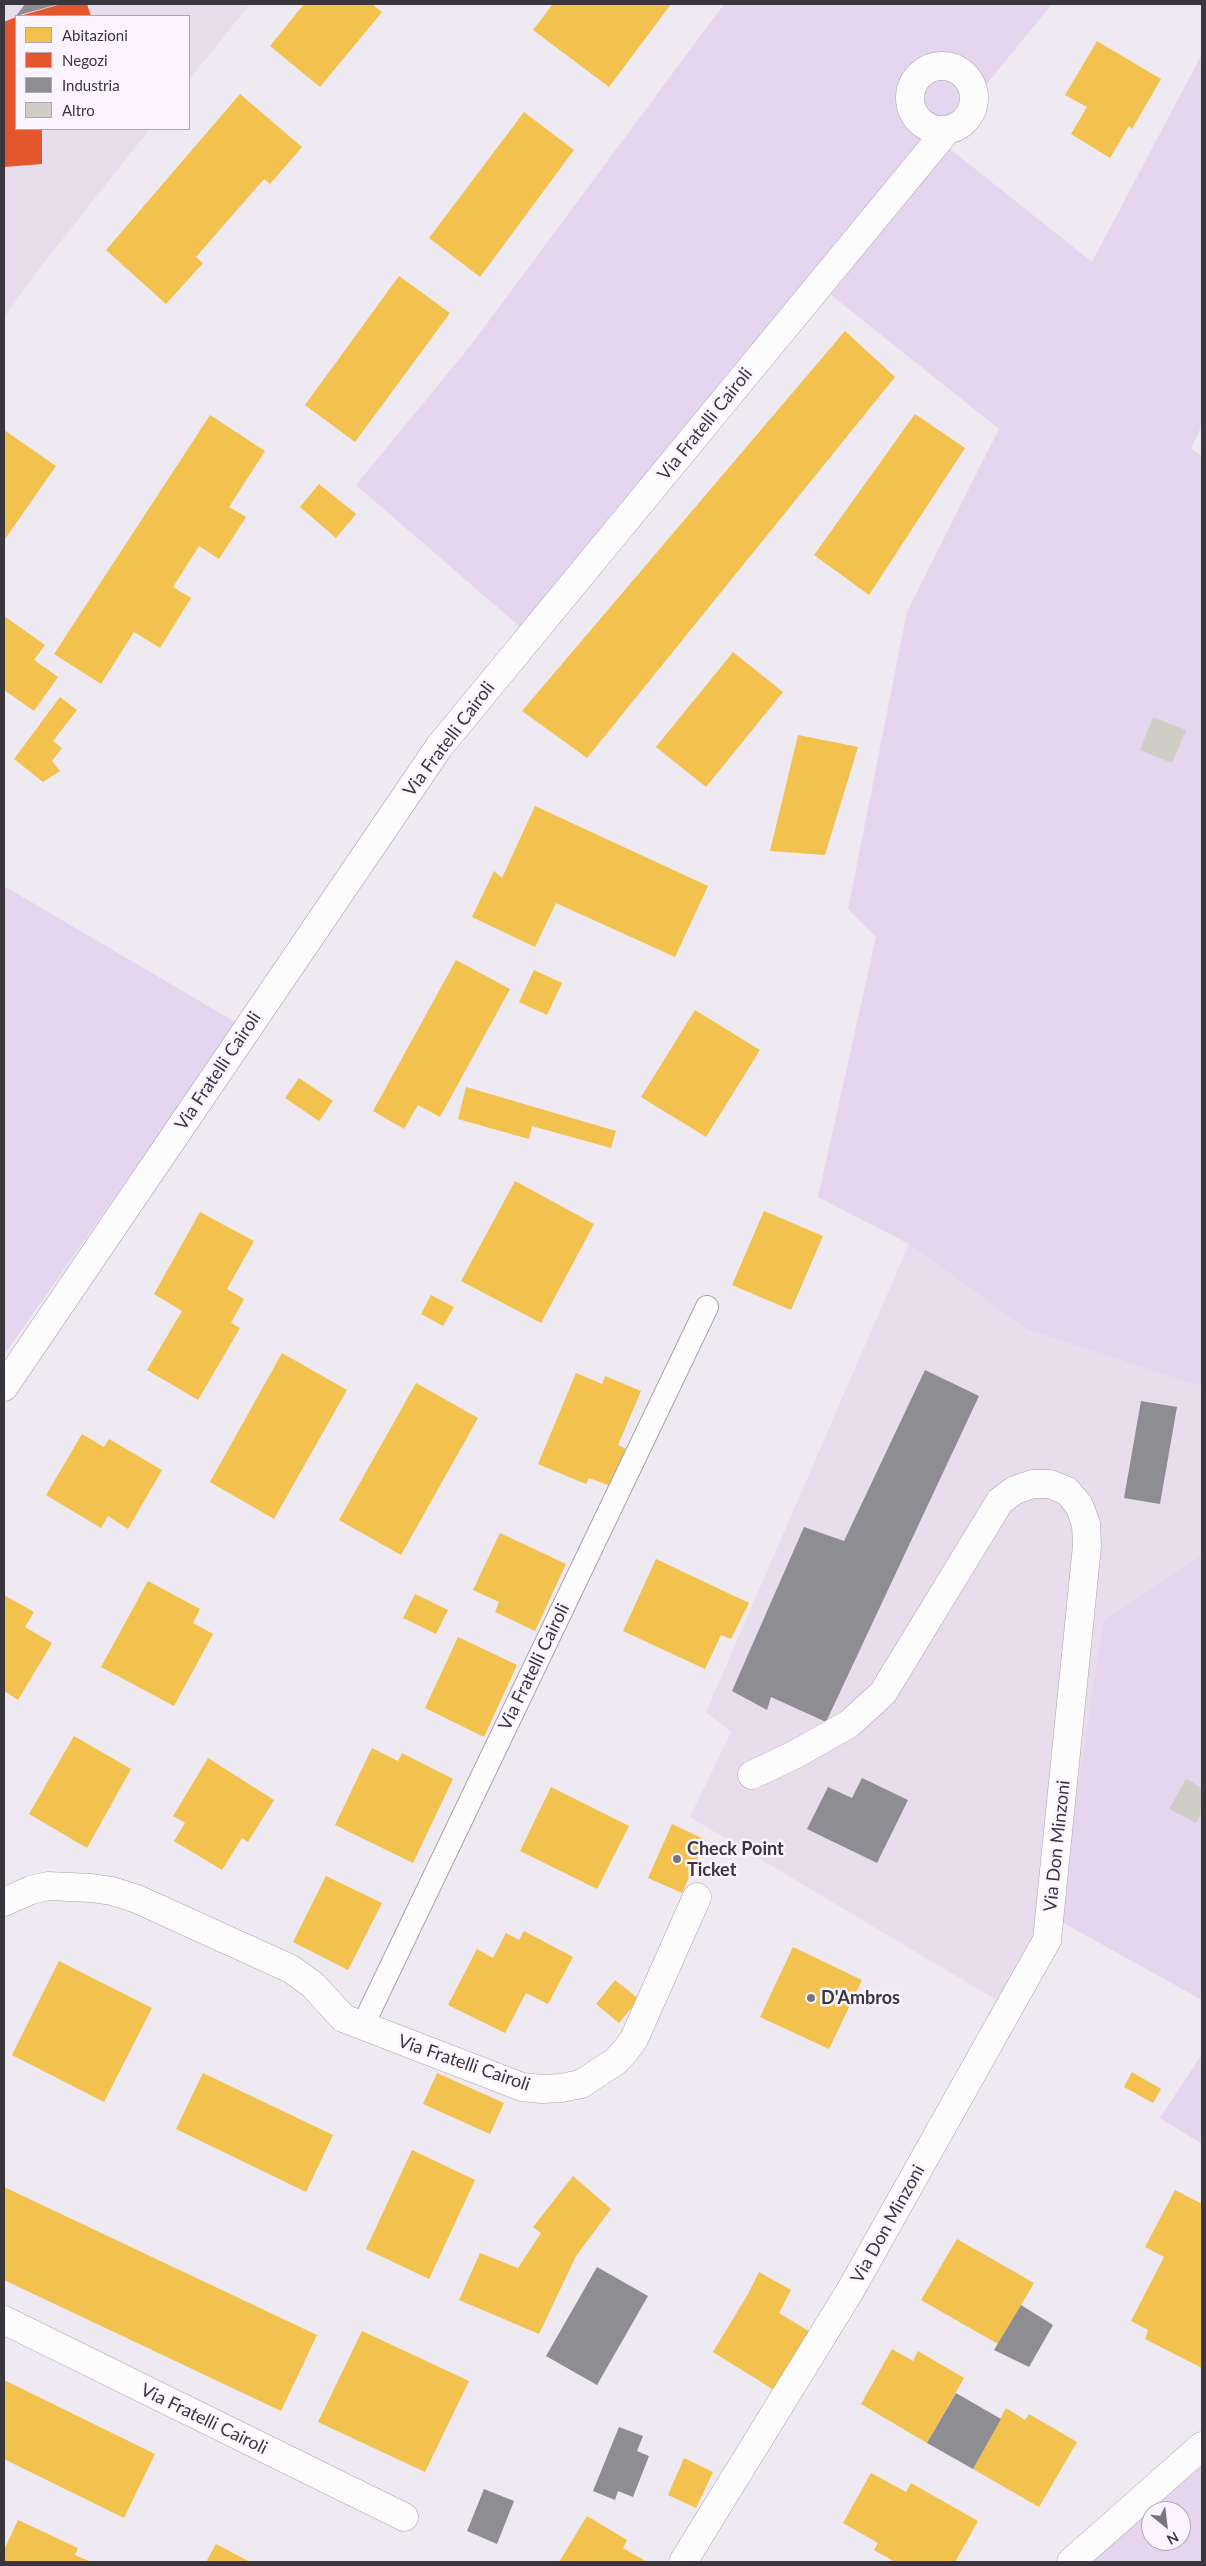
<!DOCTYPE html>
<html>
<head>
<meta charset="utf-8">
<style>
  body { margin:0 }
  #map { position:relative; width:1206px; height:2566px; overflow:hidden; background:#efe9f2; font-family:Lato,sans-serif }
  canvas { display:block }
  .frame { position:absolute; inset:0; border:5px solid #3a363d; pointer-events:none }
  .legend { position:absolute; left:15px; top:15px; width:175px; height:115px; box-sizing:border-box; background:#fbf4fe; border:1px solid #aea8b1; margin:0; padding:6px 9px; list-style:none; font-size:15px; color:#3a363d }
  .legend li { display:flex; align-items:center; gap:10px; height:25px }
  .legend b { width:25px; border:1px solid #aea8b1 }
  .north { position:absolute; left:1141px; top:2501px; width:50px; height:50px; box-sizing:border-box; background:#fbf4fe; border:1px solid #aea8b1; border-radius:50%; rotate:151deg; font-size:14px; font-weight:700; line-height:20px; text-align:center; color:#3a363d }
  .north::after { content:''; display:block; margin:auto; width:18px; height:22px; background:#79757c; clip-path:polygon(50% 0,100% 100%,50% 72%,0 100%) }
</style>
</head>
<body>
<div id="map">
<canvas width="1206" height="2566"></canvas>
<div class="frame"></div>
<ul class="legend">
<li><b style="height:14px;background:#f2c14e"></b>Abitazioni</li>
<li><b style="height:14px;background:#e4572e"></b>Negozi</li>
<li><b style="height:14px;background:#8d8d92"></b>Industria</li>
<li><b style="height:14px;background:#cfcec6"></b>Altro</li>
</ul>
<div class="north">N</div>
</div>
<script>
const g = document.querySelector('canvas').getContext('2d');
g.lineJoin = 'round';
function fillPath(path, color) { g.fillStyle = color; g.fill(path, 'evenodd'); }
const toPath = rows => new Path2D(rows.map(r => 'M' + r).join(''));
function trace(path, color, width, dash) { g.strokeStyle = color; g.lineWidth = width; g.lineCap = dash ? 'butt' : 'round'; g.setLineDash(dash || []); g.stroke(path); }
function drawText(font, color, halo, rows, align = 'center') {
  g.font = font + ' Lato,sans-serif'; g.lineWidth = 5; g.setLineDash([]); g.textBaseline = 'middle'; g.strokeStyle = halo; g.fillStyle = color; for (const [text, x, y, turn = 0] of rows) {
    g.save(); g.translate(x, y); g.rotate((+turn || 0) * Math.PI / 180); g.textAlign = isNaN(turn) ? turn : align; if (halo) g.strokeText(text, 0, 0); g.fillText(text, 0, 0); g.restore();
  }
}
const built = toPath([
  [4,4,250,4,189,80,189,16,16,16,16,129,150,129,37,271,4,318],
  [909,1244,1026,1329,1202,1387,1202,1555,1103,1620,1058,1920,998,2001,690,1817,731,1732,706,1712]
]);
const green = toPath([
  [724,4,1052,4,940,141,1092,262,1202,54,1202,425,1191,449,1202,456,1202,1387,1026,1329,909,1244,818,1197,876,937,848,909,907,612,999,429,821,287,526,632,356,485,471,345],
  [4,886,237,1023,4,1355],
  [1202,1555,1202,2000,1058,1920,1103,1620],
  [1202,2054,1202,2144,1160,2118],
  [1202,2460,1202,2562,1088,2562],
  [1151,2511,1181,2511,1181,2541,1151,2541]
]);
const homes = toPath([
  [304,4,372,4,382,12,320,87,270,46],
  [553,4,671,4,609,87,533,30],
  [1097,41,1161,79,1132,129,1129,126,1110,158,1071,134,1087,107,1065,95],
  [240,94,302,147,270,184,264,179,196,257,203,263,166,304,106,250],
  [524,112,574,150,480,277,429,238],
  [399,276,450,313,355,442,305,405],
  [845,331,895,377,587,758,522,711],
  [915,414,965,448,869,595,814,555],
  [210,415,265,451,229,507,246,517,219,559,199,546,173,587,191,598,160,648,134,632,101,684,54,654],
  [4,430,56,466,5,539,4,538],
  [319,484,356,514,336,538,300,507],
  [4,616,45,645,34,660,58,677,34,711,4,690],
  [733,652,783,692,706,787,656,747],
  [60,697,77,710,53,741,62,748,52,761,60,771,43,782,14,759],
  [798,735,858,747,825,855,770,851],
  [535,806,708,886,675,957,556,903,535,947,472,917,494,871,502,878],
  [456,960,510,989,440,1117,418,1105,404,1129,373,1111],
  [534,970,562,983,547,1015,519,1002],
  [695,1010,760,1050,706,1137,641,1097],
  [299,1078,333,1101,319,1121,285,1098],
  [466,1087,616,1131,611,1148,532,1126,529,1139,458,1119],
  [515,1181,594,1224,541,1323,461,1281],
  [764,1211,823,1236,791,1310,732,1285],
  [200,1212,254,1241,227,1289,244,1299,231,1323,240,1328,198,1400,147,1370,182,1311,154,1294],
  [431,1295,454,1307,443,1326,421,1314],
  [282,1353,347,1390,274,1519,210,1482],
  [576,1373,602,1384,605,1376,641,1391,618,1445,626,1449,610,1486,589,1478,586,1484,538,1464],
  [416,1383,478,1418,401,1555,339,1520],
  [82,1434,104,1447,109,1439,162,1470,128,1529,108,1516,101,1528,46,1495],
  [500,1533,566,1564,535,1631,495,1612,499,1602,473,1590],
  [656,1559,749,1603,731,1639,721,1635,705,1669,623,1631],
  [148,1581,200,1609,193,1623,213,1634,174,1706,101,1667],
  [415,1594,448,1610,436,1634,403,1618],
  [4,1595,34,1612,25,1627,52,1643,18,1700,4,1691],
  [458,1637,517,1665,484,1737,425,1708],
  [74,1736,131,1769,87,1848,29,1814],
  [372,1748,398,1761,402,1753,453,1779,413,1863,335,1825],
  [208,1758,274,1800,248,1842,242,1838,222,1870,174,1841,185,1823,173,1816],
  [551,1787,629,1826,597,1889,520,1851],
  [672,1824,706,1840,682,1893,648,1878],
  [326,1876,382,1903,348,1970,293,1942],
  [524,1931,573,1957,548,2004,526,1993,505,2033,448,2005,477,1949,493,1958,506,1933,519,1940],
  [793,1947,862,1980,829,2049,760,2017],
  [59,1961,152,2008,104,2102,12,2055],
  [615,1980,639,1999,619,2023,596,2004],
  [1132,2072,1161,2089,1153,2103,1124,2087],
  [203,2073,333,2135,306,2192,176,2129],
  [437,2073,504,2103,490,2134,423,2104],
  [412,2150,475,2180,429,2279,366,2249],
  [573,2176,611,2209,576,2256,539,2334,459,2300,480,2253,518,2268,541,2233,533,2227],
  [4,2187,317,2335,281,2411,4,2280],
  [1175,2190,1202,2204,1202,2368,1145,2339,1148,2330,1131,2321,1164,2257,1145,2247],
  [957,2239,1034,2283,998,2344,921,2300],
  [759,2272,791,2290,779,2313,810,2332,774,2390,713,2352,748,2294],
  [362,2331,469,2381,425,2472,318,2422],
  [892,2349,913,2361,918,2351,964,2378,927,2443,861,2404],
  [4,2380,155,2454,124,2518,4,2459],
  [1006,2408,1025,2420,1029,2414,1077,2442,1039,2507,973,2469],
  [684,2458,713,2472,696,2508,668,2495],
  [871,2473,906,2492,911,2483,978,2521,955,2562,895,2562,874,2550,878,2543,843,2523],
  [587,2516,627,2540,623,2548,647,2562,559,2562],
  [18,2520,78,2548,75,2555,91,2562,4,2562,4,2550],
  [216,2544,250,2562,206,2562]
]);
const shops = toPath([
  [61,4,87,4,91,16,20,16],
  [16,17,16,129,42,129,42,164,4,167,4,22]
]);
const industry = toPath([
  [25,4,59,4,16,16],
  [925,1370,979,1396,826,1722,771,1697,767,1710,732,1691,804,1527,844,1541],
  [1141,1401,1177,1407,1160,1504,1124,1498],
  [862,1778,908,1800,877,1863,807,1829,828,1787,852,1798],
  [597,2267,648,2296,597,2385,546,2356],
  [1021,2305,1053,2325,1029,2367,994,2350],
  [956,2393,1001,2419,973,2469,927,2443],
  [619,2427,643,2436,637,2451,649,2456,633,2497,618,2491,615,2500,593,2491],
  [484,2489,514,2501,497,2544,467,2531]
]);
const building = toPath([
  [1153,717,1186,730,1172,763,1140,750],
  [1186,1779,1202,1788,1202,1812,1196,1823,1169,1809]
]);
const service = toPath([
  [362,2027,707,1307]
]);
const minor = toPath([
  '910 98a32 32 0 1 1 64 0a32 32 0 1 1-64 0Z',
  [4,1387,439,747,947,130],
  [4,1902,31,1890,48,1886,91,1888,112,1891,137,1899,291,1969,313,1985,343,2018,522,2087,542,2089,561,2088,581,2084,616,2061,626,2050,634,2039,697,1897],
  [4,2320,404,2517],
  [683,2562,850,2291,1047,1940,1087,1546,1086,1524,1079,1505,1067,1491,1050,1484,1033,1484,1015,1490,1000,1501,883,1693,849,1724,796,1754,752,1775],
  [1071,2562,1202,2446]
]);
const markers = [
  [677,1859,5,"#79757c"],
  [811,1998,5,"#79757c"]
];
const streetNames = [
  ["Via Fratelli Cairoli",705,424,-51],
  ["Via Fratelli Cairoli",449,739,-53],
  ["Via Fratelli Cairoli",218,1071,-56],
  ["Via Fratelli Cairoli",534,1667,-64],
  ["Via Don Minzoni",1057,1846,-84],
  ["Via Fratelli Cairoli",464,2063,19],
  ["Via Don Minzoni",888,2224,-61],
  ["Via Fratelli Cairoli",204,2419,26]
];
const poiNames = [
  ["Check Point",687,1849],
  ["Ticket",687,1870],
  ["D'Ambros",821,1998]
];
fillPath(built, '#e7ddec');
fillPath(green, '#e6d5ef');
fillPath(homes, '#f2c14e');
fillPath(shops, '#e4572e');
fillPath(industry, '#8d8d92');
fillPath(building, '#cfcec6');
trace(service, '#a9a4ab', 24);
trace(minor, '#a9a4ab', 29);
trace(service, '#fdfcfd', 22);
trace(minor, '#fdfcfd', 28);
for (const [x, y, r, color] of markers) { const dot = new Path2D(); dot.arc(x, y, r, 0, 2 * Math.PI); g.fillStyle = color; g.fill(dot); trace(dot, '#fbf4fe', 2); }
drawText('18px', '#3a363d', '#fbf4fe', streetNames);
drawText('bold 18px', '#3a363d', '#fbf4fe', poiNames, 'left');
</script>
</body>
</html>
